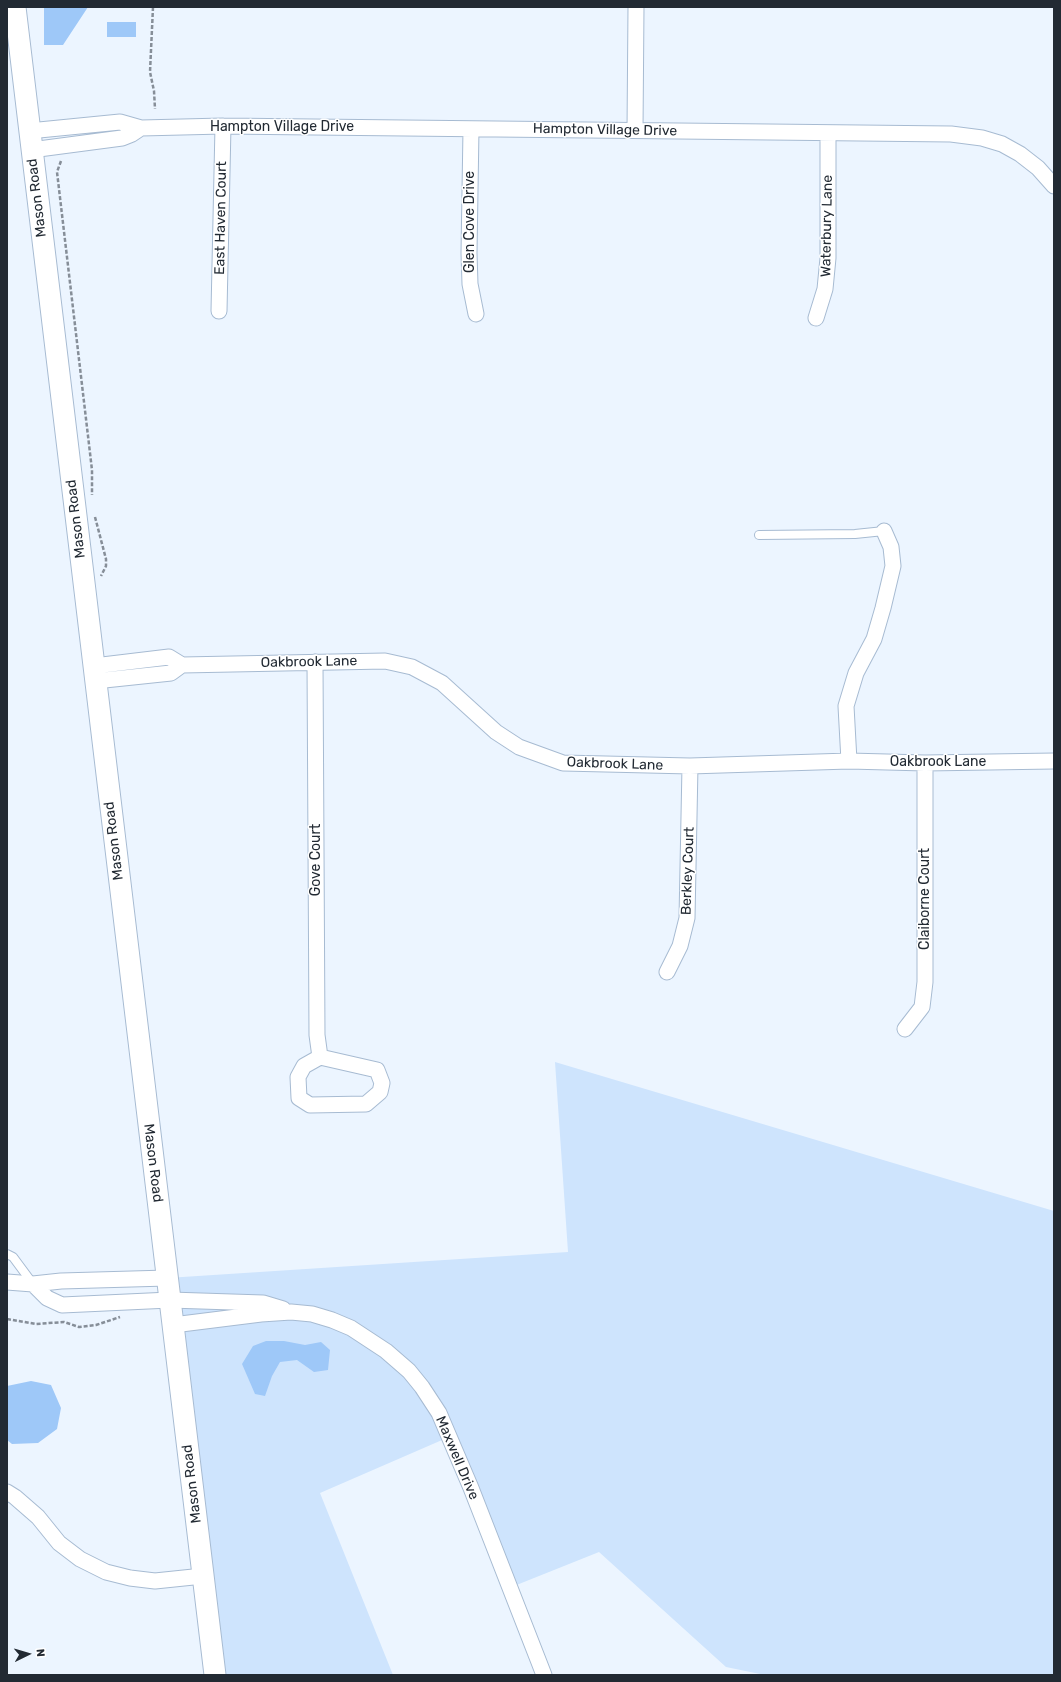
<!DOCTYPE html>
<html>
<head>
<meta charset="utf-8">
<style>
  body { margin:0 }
  #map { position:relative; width:1061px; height:1682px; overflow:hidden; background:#ecf5ff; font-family:Rubik,sans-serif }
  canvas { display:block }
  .frame { position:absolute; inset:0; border:8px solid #222a33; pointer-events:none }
  .north { position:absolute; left:8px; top:1634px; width:40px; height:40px; -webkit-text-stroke:3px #fff; paint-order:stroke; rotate:85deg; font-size:11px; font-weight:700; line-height:16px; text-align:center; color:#222a33 }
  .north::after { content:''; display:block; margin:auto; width:14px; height:18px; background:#222a33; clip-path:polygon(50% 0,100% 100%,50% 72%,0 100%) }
</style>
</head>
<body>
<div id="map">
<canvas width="1061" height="1682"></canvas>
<div class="frame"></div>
<div class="north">N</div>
</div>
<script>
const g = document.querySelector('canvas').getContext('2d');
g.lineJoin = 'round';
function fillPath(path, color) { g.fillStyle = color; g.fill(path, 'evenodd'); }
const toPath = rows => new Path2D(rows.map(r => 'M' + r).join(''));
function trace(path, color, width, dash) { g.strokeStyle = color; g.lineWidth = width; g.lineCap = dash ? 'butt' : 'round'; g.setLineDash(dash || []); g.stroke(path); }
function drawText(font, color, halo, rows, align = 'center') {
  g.font = font + ' Rubik,sans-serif'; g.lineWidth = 3; g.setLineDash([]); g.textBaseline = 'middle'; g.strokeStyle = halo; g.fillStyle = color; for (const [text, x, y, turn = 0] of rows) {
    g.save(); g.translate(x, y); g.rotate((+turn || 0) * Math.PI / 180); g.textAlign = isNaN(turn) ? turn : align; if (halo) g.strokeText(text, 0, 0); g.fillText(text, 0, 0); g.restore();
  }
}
const green = toPath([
  [555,1062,1054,1211,1054,1675,765,1675,726,1667,599,1552,509,1588,449,1437,320,1493,393,1675,215,1675,167,1278,568,1252]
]);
const water = toPath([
  [44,7,88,7,63,45,44,45],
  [107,22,136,22,136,37,107,37],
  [266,1341,284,1341,305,1345,321,1342,330,1350,328,1370,314,1372,297,1360,280,1362,272,1376,265,1396,255,1394,242,1364,253,1346],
  [31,1381,51,1385,61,1408,57,1429,38,1443,12,1444,7,1440,7,1386]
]);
const path = toPath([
  [153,7,150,72,154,91,155,109],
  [61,161,57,172,92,470,92,495],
  [95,517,106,559,106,566,101,576],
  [7,1319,36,1324,64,1322,79,1327,96,1325,120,1317]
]);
const lane = toPath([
  [759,535,855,534,884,531],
  [7,1254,13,1257,33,1284]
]);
const street = toPath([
  [471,129,469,253,470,284,476,314],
  [635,130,636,7],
  [29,131,120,122,141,128,223,126,951,134,982,138,1002,144,1020,154,1038,168,1054,186],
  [31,150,122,138,132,134,141,128],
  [219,311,223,126],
  [816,318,825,289,828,258,828,133],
  [315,662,317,1035,320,1057,304,1066,298,1077,299,1098,310,1105,366,1104,380,1092,382,1083,377,1070,320,1057],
  [94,666,169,657,182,665,385,661,412,667,442,683,496,732,519,747,563,763,690,766,849,761,925,763,1054,761],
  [95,681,171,673,182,665],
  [849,761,846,706,856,673,874,639,883,608,893,566,891,547,884,531],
  [667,972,680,946,687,918,690,766],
  [905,1029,922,1007,925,982,925,763],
  [7,1282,33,1284,61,1281,167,1278],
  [33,1284,47,1298,62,1305,170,1300,263,1303,283,1309],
  [173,1325,261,1314,291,1312,312,1314,332,1320,351,1328,386,1351,409,1371,422,1387,439,1413,471,1488,544,1675],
  [7,1492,15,1497,38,1517,59,1543,80,1559,106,1572,130,1578,155,1581,203,1576]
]);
const secondary = toPath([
  [15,7,215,1675]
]);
const streetNames = [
  ["Hampton Village Drive",282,127],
  ["Hampton Village Drive",605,130,1],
  ["Mason Road",37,198,-97],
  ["East Haven Court",221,218,-89],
  ["Glen Cove Drive",470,222,-90],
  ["Waterbury Lane",827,226,-89],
  ["Mason Road",76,519,-97],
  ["Oakbrook Lane",309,662,-1],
  ["Oakbrook Lane",938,762],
  ["Oakbrook Lane",615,764,2],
  ["Mason Road",114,841,-97],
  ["Gove Court",316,860,-90],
  ["Berkley Court",688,871,-88],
  ["Claiborne Court",925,899,-90],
  ["Mason Road",153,1163,83],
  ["Maxwell Drive",457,1458,67],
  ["Mason Road",192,1484,-97]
];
fillPath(green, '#cee4fd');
fillPath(water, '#9ec8f8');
trace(lane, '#a7bbd2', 10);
trace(street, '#a7bbd2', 17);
trace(secondary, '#a7bbd2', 23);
trace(path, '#868e98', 2.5, [4, 2]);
trace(lane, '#fff', 8);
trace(street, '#fff', 15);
trace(secondary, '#fff', 21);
drawText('14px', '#222a33', '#fff', streetNames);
</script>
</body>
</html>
